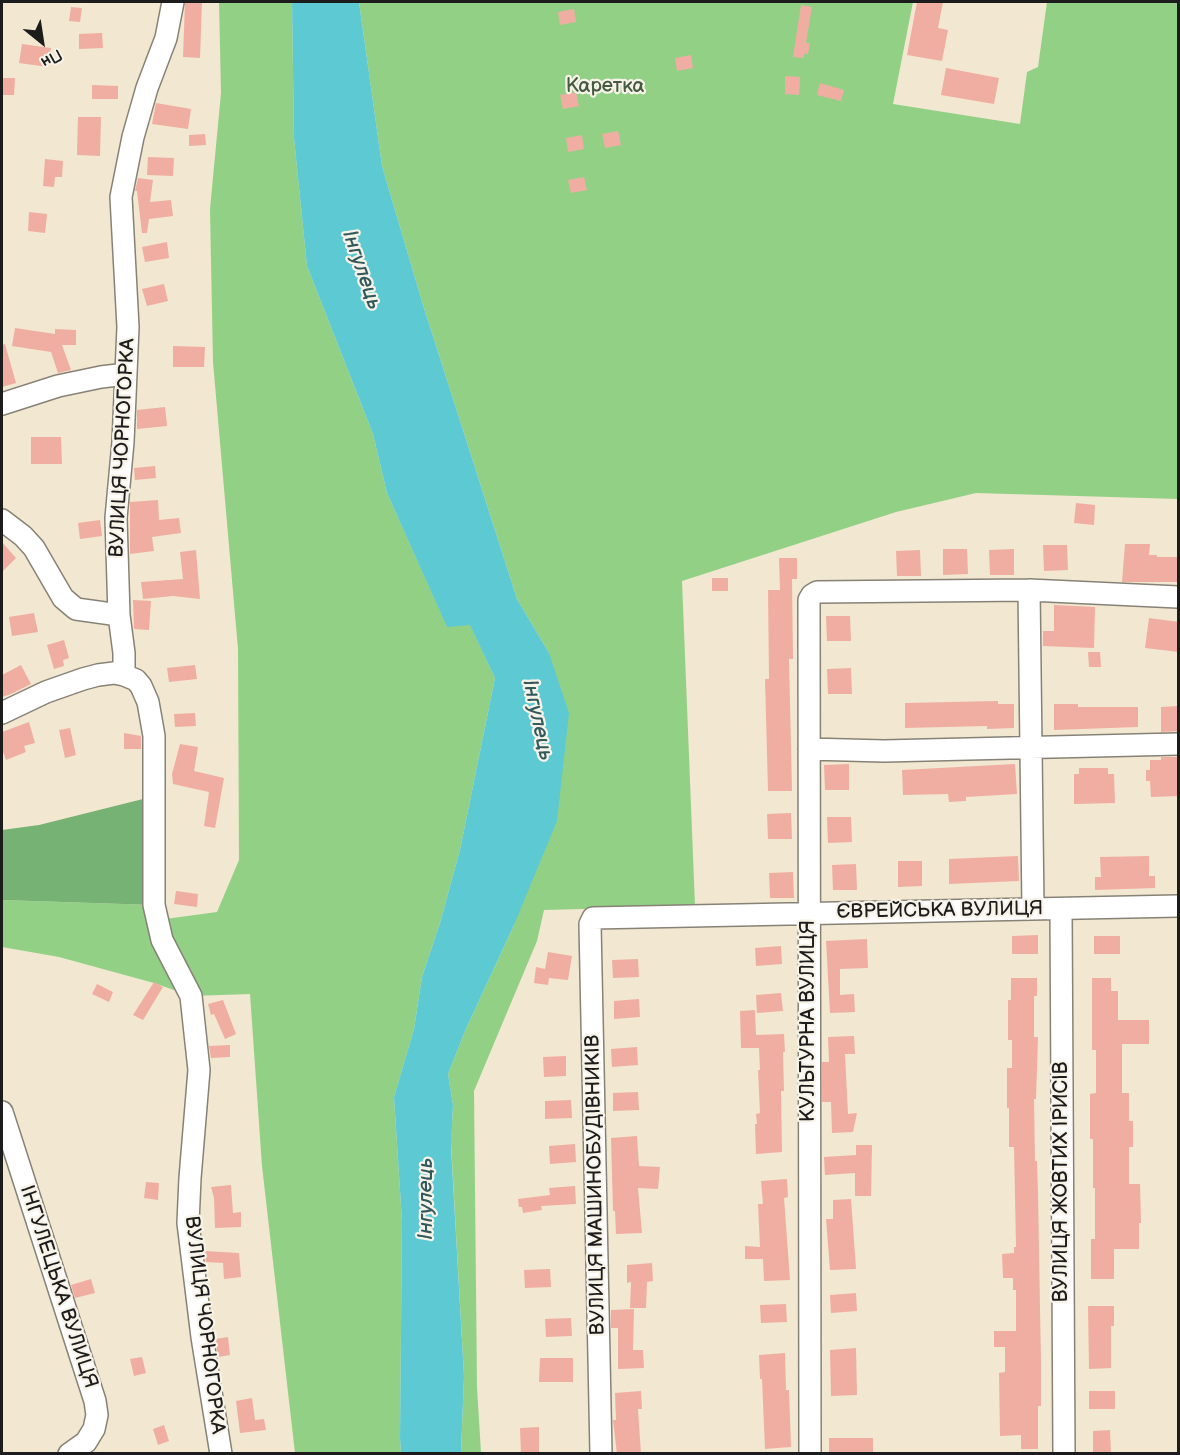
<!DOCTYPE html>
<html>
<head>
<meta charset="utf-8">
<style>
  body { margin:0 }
  #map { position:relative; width:1180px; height:1455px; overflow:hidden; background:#f2e7d0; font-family:"Balsamiq Sans",sans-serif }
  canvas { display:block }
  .frame { position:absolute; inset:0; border:3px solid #1c1c1c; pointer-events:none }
  .north { position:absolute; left:12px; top:12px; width:60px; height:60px; -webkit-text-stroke:4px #f7f3e8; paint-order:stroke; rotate:150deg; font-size:16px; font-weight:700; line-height:24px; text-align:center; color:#1c1c1c }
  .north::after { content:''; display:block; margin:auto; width:21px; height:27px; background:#1c1c1c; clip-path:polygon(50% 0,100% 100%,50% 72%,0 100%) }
</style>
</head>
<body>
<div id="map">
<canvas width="1180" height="1455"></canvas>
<div class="frame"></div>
<div class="north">Пн</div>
</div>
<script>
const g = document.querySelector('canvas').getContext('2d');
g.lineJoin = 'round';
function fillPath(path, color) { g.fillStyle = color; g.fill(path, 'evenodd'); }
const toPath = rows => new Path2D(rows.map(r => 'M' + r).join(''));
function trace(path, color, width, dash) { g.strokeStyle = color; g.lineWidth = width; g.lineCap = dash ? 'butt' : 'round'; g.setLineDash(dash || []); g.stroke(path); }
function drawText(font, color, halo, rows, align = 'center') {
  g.font = font + ' "Balsamiq Sans",sans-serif'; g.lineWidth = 4.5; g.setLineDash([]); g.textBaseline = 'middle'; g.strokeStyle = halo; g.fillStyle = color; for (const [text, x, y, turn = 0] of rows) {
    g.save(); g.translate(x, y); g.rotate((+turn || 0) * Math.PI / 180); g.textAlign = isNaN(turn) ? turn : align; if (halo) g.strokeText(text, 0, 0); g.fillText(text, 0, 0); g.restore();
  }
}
const green = toPath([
  [219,2,292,2,294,138,307,266,373,434,387,493,447,626,470,624,495,678,460,850,440,923,422,977,414,1029,394,1097,402,1221,400,1438,401,1453,295,1453,262,1166,250,994,191,996,154,983,59,957,2,947,2,900,154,905,158,920,217,912,239,860,238,649,213,362,210,209,221,93],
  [359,2,913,2,893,104,1020,124,1027,72,1038,67,1047,2,1178,2,1178,499,976,493,896,512,682,581,695,906,544,910,537,941,474,1091,477,1387,481,1453,461,1453,464,1376,451,1143,453,1105,448,1074,465,1031,514,925,549,653,517,599,423,305,382,166]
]);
const forest = toPath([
  [155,796,154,905,2,900,2,830,39,825]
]);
const water = toPath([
  [292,2,359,2,382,166,423,305,517,599,549,653,569,713,557,821,514,925,465,1031,448,1074,453,1105,451,1147,464,1376,461,1453,401,1453,400,1438,402,1221,394,1097,414,1029,422,977,440,923,460,850,495,678,470,625,447,627,387,493,373,434,307,266,294,138]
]);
const building = toPath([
  [185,2,202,2,200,58,183,57],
  [917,2,943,2,938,28,948,30,942,61,907,55],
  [801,5,812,7,806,43,810,43,808,54,804,54,804,58,793,57],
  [71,7,82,8,80,22,69,21],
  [574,9,576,22,560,25,558,12],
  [102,33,103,48,79,49,79,34],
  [22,44,51,48,48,67,19,63],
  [691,55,693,68,677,71,675,58],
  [946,68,999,78,994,104,941,95],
  [785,76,800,77,799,95,785,94],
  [2,78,15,78,14,95,2,95],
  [820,83,844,90,841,101,817,95],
  [92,85,118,86,118,99,92,99],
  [576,92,579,106,563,109,560,95],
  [156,103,191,109,188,129,152,124],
  [78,117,101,117,100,156,77,155],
  [618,131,621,145,605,148,602,134],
  [205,134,206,145,189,146,189,135],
  [582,135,584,149,568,152,566,138],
  [148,157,174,158,173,176,147,175],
  [45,159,63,161,62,177,55,177,54,187,43,186],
  [584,177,587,190,571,193,568,180],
  [138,178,153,180,150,202,171,200,173,216,149,219,147,233,142,233,137,191,135,191],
  [29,212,47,214,45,233,28,231],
  [167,242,169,258,145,262,142,247],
  [164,284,168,301,147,306,142,289],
  [15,328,55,334,55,329,76,330,76,345,62,345,71,370,58,373,51,352,12,346],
  [5,344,16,383,2,387,2,345],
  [173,346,205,347,204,367,173,367],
  [165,407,167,426,137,429,137,410],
  [31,437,61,437,62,464,31,464],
  [155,466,156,478,135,480,134,468],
  [158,500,159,520,179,518,181,533,152,537,154,551,130,554,130,502],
  [1076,503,1095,505,1094,525,1074,523],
  [100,520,102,536,80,539,78,523],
  [2,542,16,558,2,572],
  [1125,544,1150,544,1149,555,1157,555,1157,557,1179,557,1179,582,1122,582],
  [1043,545,1067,545,1068,570,1044,571],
  [943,549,967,549,968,574,943,575],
  [1014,549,1014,575,990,575,989,550],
  [196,550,200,599,173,596,143,599,141,582,183,579,180,552],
  [920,550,921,576,897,576,896,551],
  [779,558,797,558,797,579,792,579,793,659,789,659,792,791,768,791,765,679,769,679,768,590,780,590],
  [712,578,728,578,728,591,712,591],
  [133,600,151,601,149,630,134,629],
  [1054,605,1095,607,1094,648,1043,646,1043,631,1054,631],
  [34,613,38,632,12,636,9,617],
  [826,616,850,616,851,641,827,641],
  [1149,618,1179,622,1179,652,1145,648],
  [64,640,69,658,63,660,64,666,54,669,47,645],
  [1088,652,1100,652,1101,667,1089,667],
  [21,665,31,684,11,694,2,697,2,675],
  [195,665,197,679,169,682,167,668],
  [851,668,852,694,828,694,827,669],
  [998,701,998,704,1014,704,1014,728,987,729,987,726,905,728,905,703],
  [1054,704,1078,704,1078,707,1138,707,1138,727,1054,730],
  [1179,706,1179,731,1161,732,1161,707],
  [195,713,196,726,175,727,174,714],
  [29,722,35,743,24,746,26,752,6,760,2,749,2,732],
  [70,728,76,755,65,758,59,730],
  [124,733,141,736,141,749,124,749],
  [180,744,198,747,194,771,224,778,215,828,204,826,209,792,173,784,172,774],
  [1161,757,1179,757,1179,796,1151,797,1150,781,1146,781,1146,770,1150,770,1150,760,1161,760],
  [849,764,849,790,825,790,824,765],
  [1015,764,1017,794,966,797,966,801,949,802,948,794,903,795,902,770],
  [1079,768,1108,768,1108,774,1114,774,1115,803,1074,804,1074,774,1079,774],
  [791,813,792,839,768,839,767,814],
  [827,817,851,817,852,842,828,843],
  [1018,856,1019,881,949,884,949,859],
  [1149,856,1149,876,1155,876,1155,888,1095,890,1095,877,1101,877,1100,857],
  [898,861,922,861,922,886,898,887],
  [856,864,857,890,833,890,832,865],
  [793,872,794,898,770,898,769,873],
  [176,891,198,894,197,907,174,904],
  [1038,935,1038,954,1012,954,1012,936],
  [1094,936,1120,936,1120,954,1094,954],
  [867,939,868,968,840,969,840,995,854,994,855,1012,830,1013,826,941],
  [781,946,782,964,756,966,755,948],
  [548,952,572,956,568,980,549,978,548,985,534,983,536,967,545,969],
  [638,959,639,977,613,978,612,960],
  [1011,978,1037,978,1037,996,1034,996,1034,1037,1038,1037,1036,1099,1034,1099,1035,1161,1037,1161,1038,1193,1041,1364,1041,1406,1038,1406,1038,1449,1021,1449,1021,1435,1000,1436,999,1373,1005,1372,1005,1347,994,1347,994,1331,1016,1331,1016,1290,1013,1290,1013,1278,1003,1278,1002,1254,1014,1253,1014,1247,1016,1247,1014,1147,1009,1147,1009,1108,1007,1108,1007,1068,1012,1068,1012,1040,1008,1040,1008,1000,1011,1000],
  [1092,978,1111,978,1111,991,1118,991,1118,1020,1149,1020,1149,1044,1122,1044,1122,1093,1129,1093,1129,1121,1133,1121,1133,1147,1129,1147,1129,1184,1140,1184,1141,1223,1139,1223,1139,1249,1114,1249,1114,1279,1091,1279,1091,1239,1095,1239,1095,1188,1093,1188,1093,1139,1090,1139,1090,1094,1096,1093,1096,1050,1092,1050],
  [154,982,163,987,143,1020,133,1015],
  [97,984,113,992,109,1002,92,994],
  [781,993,783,1011,757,1013,756,995],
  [639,999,640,1017,614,1019,614,1001],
  [223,1000,236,1034,225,1039,214,1014,211,1015,208,1004],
  [755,1010,756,1035,784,1034,785,1052,783,1052,784,1091,781,1091,782,1152,756,1154,755,1124,757,1124,756,1114,760,1113,758,1070,760,1070,759,1048,741,1048,740,1011],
  [854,1036,855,1054,845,1054,848,1114,857,1113,853,1132,832,1133,831,1102,822,1102,822,1062,829,1062,828,1037],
  [230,1045,230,1057,211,1058,209,1046],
  [637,1047,638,1065,612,1067,611,1049],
  [566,1056,566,1076,544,1077,543,1057],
  [638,1092,639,1110,613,1111,613,1093],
  [571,1100,572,1118,545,1119,545,1101],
  [637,1136,639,1166,660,1167,658,1189,638,1188,642,1233,616,1234,615,1211,613,1211,611,1138],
  [575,1144,576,1162,550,1164,549,1146],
  [856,1145,872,1145,871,1196,855,1196,855,1173,825,1175,824,1157,856,1155],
  [787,1179,788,1197,784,1198,790,1280,764,1281,763,1259,745,1259,745,1246,760,1247,758,1204,763,1204,761,1181],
  [146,1182,159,1183,158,1200,144,1198],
  [231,1185,233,1213,241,1212,241,1227,215,1228,214,1198,211,1187],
  [575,1186,576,1204,541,1206,542,1210,523,1213,522,1207,519,1207,518,1199,550,1195,549,1188],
  [851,1199,856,1269,830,1270,826,1219,833,1219,833,1200],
  [204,1251,239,1253,241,1277,224,1279,223,1263,206,1262],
  [652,1263,653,1281,647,1282,646,1308,630,1308,631,1282,627,1283,627,1265],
  [550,1269,551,1287,525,1288,524,1270],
  [91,1279,95,1293,75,1298,71,1285],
  [856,1293,857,1311,831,1313,830,1295],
  [786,1304,787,1322,761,1323,760,1305],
  [1088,1306,1114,1306,1114,1326,1111,1326,1111,1368,1089,1369],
  [634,1309,633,1350,643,1350,644,1368,618,1369,618,1328,611,1328,611,1310],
  [571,1318,572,1336,546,1337,545,1319],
  [228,1337,230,1355,218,1357,215,1339],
  [856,1348,857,1395,831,1396,830,1350],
  [785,1353,786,1390,789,1390,791,1447,765,1449,762,1379,760,1379,759,1355],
  [142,1357,146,1373,134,1376,130,1359],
  [540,1358,573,1358,573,1382,539,1382],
  [641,1391,642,1409,638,1409,641,1454,617,1454,613,1420,616,1420,615,1393],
  [1089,1391,1115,1391,1115,1409,1089,1409],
  [252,1398,255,1420,264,1419,266,1430,240,1433,236,1401],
  [164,1425,169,1441,158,1445,153,1429],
  [539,1427,539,1454,521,1454,520,1428],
  [1110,1430,1111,1454,1093,1454,1093,1431],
  [829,1438,873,1438,873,1454,829,1454]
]);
const minor = toPath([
  [173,2,166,38,147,88,133,137,121,197,128,327,123,442,116,518,119,615,124,653,124,675,136,680,141,686,148,702,154,736,154,905,162,940,191,996,199,1070,190,1178,188,1223,202,1337,221,1454],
  [2,404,58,386,101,377,126,374],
  [2,520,23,536,34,548,63,598,76,609,119,615],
  [1029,590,1033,909],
  [2,713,46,692,83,679,98,675,114,673,124,675],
  [809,749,884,751,1178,744],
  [1061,910,1064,1454],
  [2,1112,95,1401,97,1415,94,1429,86,1442,69,1454],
  [601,1454,590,924,593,918,1178,906],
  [810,1454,809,600,812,595,817,592,1029,590,1178,597]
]);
const parkNames = [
  ["Каретка",605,87]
];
const streetNames = [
  ["ВУЛИЦЯ ЧОРНОГОРКА",123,448,-87],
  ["ЄВРЕЙСЬКА ВУЛИЦЯ",940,911,-1],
  ["КУЛЬТУРНА ВУЛИЦЯ",809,1021,-90],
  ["ВУЛИЦЯ ЖОВТИХ ІРИСІВ",1062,1182,-90],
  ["ВУЛИЦЯ МАШИНОБУДІВНИКІВ",596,1185,-91],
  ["ІНГУЛЕЦЬКА ВУЛИЦЯ",58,1287,72],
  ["ВУЛИЦЯ ЧОРНОГОРКА",204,1325,83]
];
const waterNames = [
  ["Інгулець",361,270,71],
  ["Інгулець",537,720,78],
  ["Інгулець",427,1199,-90]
];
fillPath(green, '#92d086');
fillPath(forest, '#75b273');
fillPath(water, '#5dc9d3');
fillPath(building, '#f0aea2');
trace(minor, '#878276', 24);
trace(minor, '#fff', 21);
drawText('20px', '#455b41', '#f7f3e8', parkNames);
drawText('20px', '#1c1c1c', '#f7f3e8', streetNames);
drawText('italic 21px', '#33595c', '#f7f3e8', waterNames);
</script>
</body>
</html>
